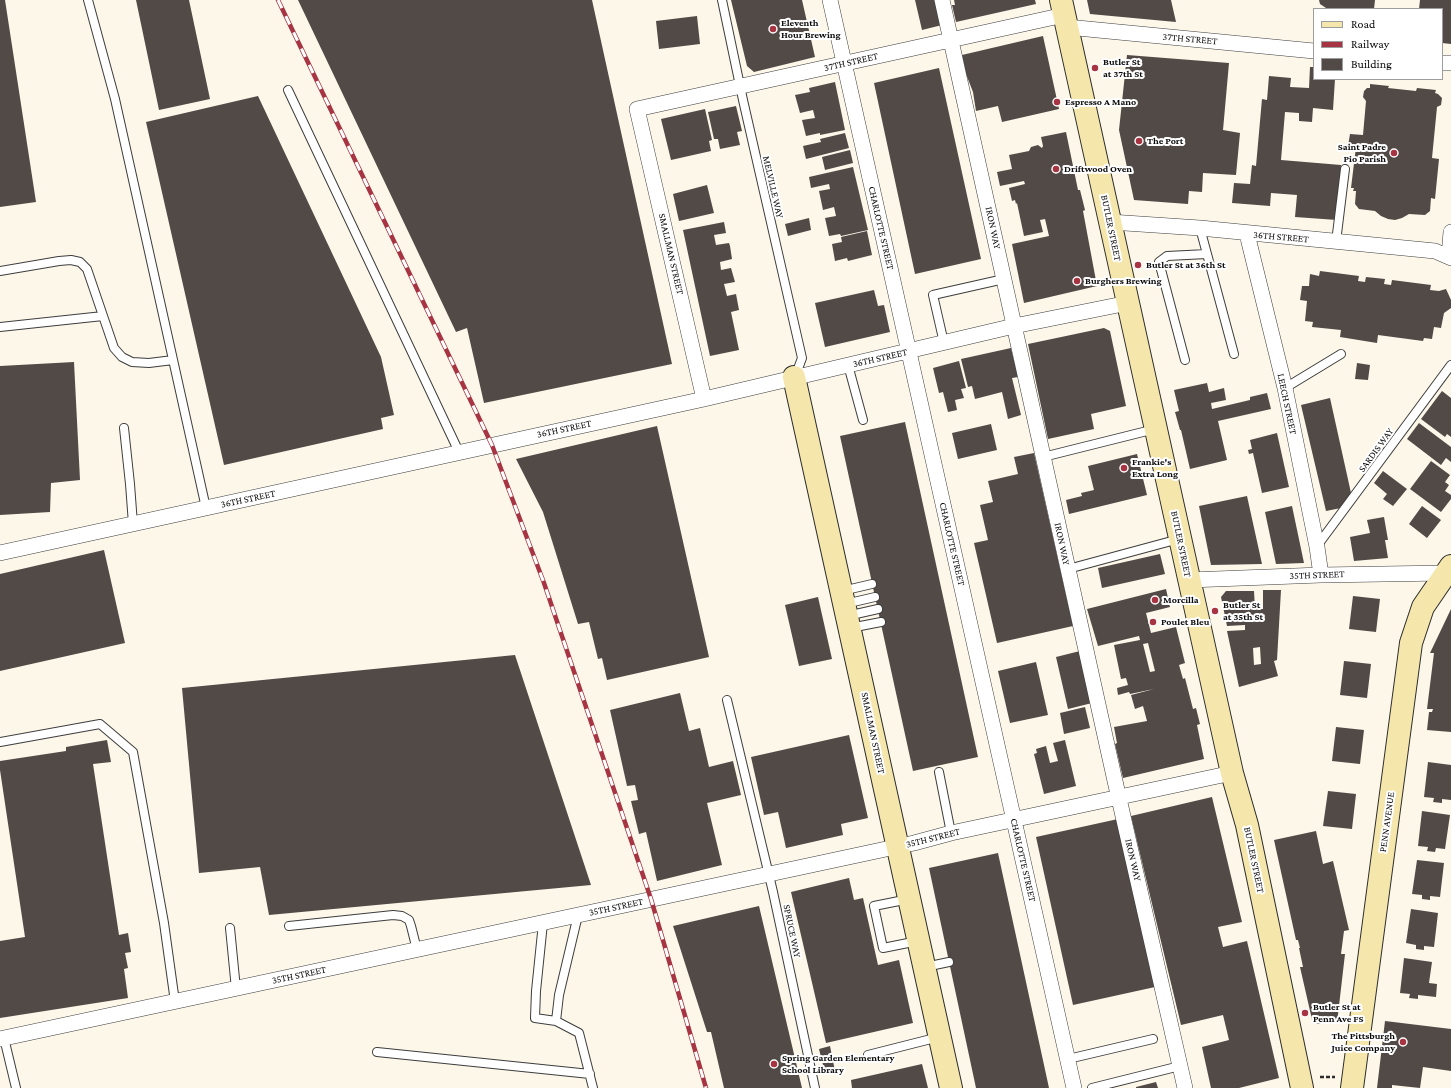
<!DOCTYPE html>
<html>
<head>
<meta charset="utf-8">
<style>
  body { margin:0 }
  #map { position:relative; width:1451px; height:1088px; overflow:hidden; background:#fcf7e9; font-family:"Crimson Pro",serif }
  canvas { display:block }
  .legend { position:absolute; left:1313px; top:8px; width:130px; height:72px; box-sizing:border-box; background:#fff; border:1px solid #9d9d9d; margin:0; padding:5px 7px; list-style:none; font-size:12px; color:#0a0a0a }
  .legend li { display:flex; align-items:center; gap:8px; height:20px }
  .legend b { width:20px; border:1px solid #9d9d9d }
</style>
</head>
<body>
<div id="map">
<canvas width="1451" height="1088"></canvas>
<ul class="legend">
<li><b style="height:5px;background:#f5e6ab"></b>Road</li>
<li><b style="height:5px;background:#a73443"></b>Railway</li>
<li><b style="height:11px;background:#514a47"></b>Building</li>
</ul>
</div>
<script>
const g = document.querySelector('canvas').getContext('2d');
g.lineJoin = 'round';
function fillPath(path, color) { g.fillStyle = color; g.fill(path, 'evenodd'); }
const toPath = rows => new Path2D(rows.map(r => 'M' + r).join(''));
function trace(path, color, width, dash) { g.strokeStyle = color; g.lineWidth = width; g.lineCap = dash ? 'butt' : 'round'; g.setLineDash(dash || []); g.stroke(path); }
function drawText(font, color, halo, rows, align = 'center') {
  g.font = font + ' "Crimson Pro",serif'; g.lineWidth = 4; g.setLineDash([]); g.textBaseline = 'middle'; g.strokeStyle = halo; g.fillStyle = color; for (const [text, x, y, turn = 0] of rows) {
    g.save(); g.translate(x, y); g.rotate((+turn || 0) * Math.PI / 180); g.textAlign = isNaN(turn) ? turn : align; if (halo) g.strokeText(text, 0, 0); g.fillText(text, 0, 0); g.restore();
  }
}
const building = toPath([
  [0,0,5,0,36,202,0,207],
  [136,0,189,0,210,99,159,110],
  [298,0,592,0,672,364,484,403,467,328,456,332],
  [731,0,802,0,815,57,754,72,747,66],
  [915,0,936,0,942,25,922,30],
  [954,0,1035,0,1036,4,956,22,952,5,955,5],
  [1087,0,1171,0,1176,22,1090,14],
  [1319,0,1375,0,1374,9,1326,9,1326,8,1320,4],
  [1420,0,1451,0,1451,44,1442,43,1442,9,1419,9],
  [697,16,700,44,659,49,656,21],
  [1043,36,1059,109,1002,122,998,106,976,111,973,92,966,74,962,55],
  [1127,55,1229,63,1223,130,1240,133,1236,175,1203,173,1202,192,1189,191,1188,204,1134,200,1119,130],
  [1310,67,1314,67,1314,79,1335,79,1333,110,1313,108,1312,122,1299,121,1299,113,1285,112,1281,160,1341,165,1337,220,1295,217,1297,195,1271,193,1270,206,1232,203,1234,183,1250,184,1252,165,1256,166,1262,99,1267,100,1269,76,1291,78,1290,87,1309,88],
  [939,68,981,259,915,274,874,83],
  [835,82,845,130,820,135,820,133,806,136,802,120,815,118,813,110,800,113,795,95,810,92,809,88],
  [1370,84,1389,86,1388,88,1416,91,1417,88,1436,90,1435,93,1438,94,1442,98,1441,105,1437,107,1432,158,1439,159,1435,199,1431,198,1430,211,1425,215,1409,214,1402,218,1395,220,1388,219,1381,216,1375,211,1359,209,1355,204,1356,191,1353,191,1354,188,1351,188,1356,147,1348,146,1350,134,1363,135,1366,101,1363,97,1364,91,1367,88,1370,88],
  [258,96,381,357,394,415,381,418,383,429,224,465,146,122],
  [736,106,742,131,737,132,740,145,720,149,718,139,714,139,708,112],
  [705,109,712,140,709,141,711,151,671,160,661,119],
  [1066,132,1078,190,1080,190,1085,210,1083,211,1097,286,1024,303,1012,244,1049,236,1045,219,1040,220,1043,232,1024,236,1017,203,1016,204,1015,200,1012,201,1009,188,1025,184,1024,181,1000,186,997,172,1012,169,1009,155,1029,151,1031,147,1038,145,1042,148,1043,146,1041,137],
  [845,133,849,148,806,159,803,146,821,142,820,139],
  [850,150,853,163,825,170,822,157],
  [853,167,868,230,841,236,840,234,829,236,825,218,836,216,834,207,823,210,819,191,830,189,829,184,811,188,809,177],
  [707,185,714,213,679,221,673,194],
  [809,218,811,230,788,236,785,224],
  [724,222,726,233,714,235,716,245,729,243,730,246,732,259,720,262,721,270,731,268,735,282,724,284,727,296,736,294,739,310,731,312,739,350,710,356,683,230],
  [867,231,872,255,848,261,847,258,835,261,832,244,842,242,841,237],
  [1320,271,1359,276,1358,281,1365,282,1366,277,1385,279,1384,284,1391,285,1392,280,1431,285,1430,290,1439,291,1446,289,1451,300,1451,308,1444,313,1441,328,1434,327,1432,339,1424,338,1423,341,1378,335,1377,343,1340,337,1341,330,1312,327,1313,322,1305,321,1307,301,1300,300,1302,286,1309,286,1310,274,1319,276],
  [874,290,878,306,884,305,890,332,825,347,815,303],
  [1104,328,1110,331,1126,406,1091,414,1094,429,1048,439,1028,344],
  [1011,348,1018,377,1012,378,1021,415,1008,419,1002,392,975,399,972,386,968,387,961,359],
  [959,361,966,388,961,389,964,398,955,400,957,410,948,412,943,392,939,393,933,368],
  [74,362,80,480,51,483,50,512,0,515,0,366],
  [1357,363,1370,365,1368,380,1355,379],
  [1207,383,1209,392,1224,388,1226,400,1211,403,1212,409,1250,400,1250,397,1267,393,1271,409,1218,421,1227,460,1190,469,1181,430,1180,430,1175,412,1179,411,1174,390],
  [1442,391,1451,398,1451,437,1447,434,1445,437,1421,419],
  [1330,398,1351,493,1341,508,1326,511,1301,405],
  [905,422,978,757,913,771,840,436],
  [1419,423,1451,447,1451,462,1446,458,1441,465,1407,439],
  [991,424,997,450,958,459,952,433],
  [657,426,709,657,607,680,602,658,598,659,589,622,578,624,543,512,516,459],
  [1277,433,1289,487,1262,493,1253,453,1249,454,1248,450,1252,449,1250,440],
  [1034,453,1073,626,997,643,974,543,988,540,980,505,993,502,988,481,1018,474,1014,457],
  [1137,454,1147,495,1069,514,1066,500,1082,496,1081,493,1094,490,1088,466],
  [1431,461,1450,475,1445,482,1449,485,1445,491,1451,495,1451,499,1441,512,1410,489],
  [1383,471,1407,489,1393,506,1383,499,1387,494,1374,483],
  [1247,496,1262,564,1211,565,1199,506],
  [1292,506,1304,563,1276,564,1265,512],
  [1422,506,1441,520,1427,538,1409,524],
  [1384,517,1388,540,1385,540,1388,558,1354,561,1350,537,1370,533,1367,520],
  [104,550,125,643,0,671,0,574],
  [1160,554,1165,574,1102,588,1098,568],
  [1166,589,1170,607,1146,613,1151,633,1176,627,1185,663,1179,665,1183,679,1185,678,1193,709,1196,708,1200,724,1197,725,1204,759,1123,778,1115,744,1117,743,1114,727,1147,721,1143,706,1135,709,1131,695,1154,689,1130,694,1129,692,1118,695,1117,688,1128,685,1126,678,1121,679,1114,645,1140,640,1139,636,1098,646,1087,609],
  [1148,643,1155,671,1150,672,1143,644],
  [1263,590,1281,590,1277,660,1274,661,1278,676,1239,687,1227,631,1245,630,1245,625,1227,626,1221,597,1226,591,1254,591,1255,609,1263,609],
  [1260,647,1261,664,1254,665,1253,648],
  [1353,596,1380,599,1376,632,1349,629],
  [818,597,832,659,799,666,785,605],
  [1451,609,1451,732,1427,730,1429,712,1432,712,1433,709,1427,709,1434,653,1430,653],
  [1080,651,1092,703,1068,709,1056,657],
  [515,655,591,885,269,915,260,867,199,873,182,688],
  [1344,661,1371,664,1367,698,1340,695],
  [1036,662,1048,715,1010,723,998,671],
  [680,693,689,731,700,728,709,767,733,761,741,795,707,803,722,865,657,881,646,832,639,834,631,801,638,800,635,785,627,786,610,710],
  [1085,707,1090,728,1064,734,1060,713],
  [1336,727,1364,730,1360,764,1332,761],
  [849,735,868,818,841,824,843,835,786,848,778,812,764,815,751,757],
  [107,740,111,762,93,764,119,935,128,933,131,952,125,953,128,968,124,969,128,998,0,1018,0,941,25,937,0,770,0,761,66,751,66,747],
  [1065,740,1076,786,1044,794,1034,754,1037,753,1036,749,1046,746,1050,763,1058,761,1053,743],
  [1428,762,1451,765,1451,800,1442,799,1442,803,1433,802,1434,798,1424,797],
  [1328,791,1356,794,1352,829,1323,826],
  [1212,797,1242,922,1218,927,1223,947,1247,941,1279,1078,1239,1088,1211,1088,1202,1047,1229,1040,1223,1015,1181,1025,1131,816],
  [1422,811,1450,815,1445,849,1436,848,1435,852,1427,851,1428,847,1418,846],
  [1118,819,1155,987,1073,1005,1036,837],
  [1316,831,1323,864,1333,861,1349,930,1344,931,1341,954,1345,954,1337,1023,1313,1024,1300,967,1303,967,1299,948,1300,948,1298,940,1296,940,1274,840],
  [998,853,1049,1088,976,1088,929,868],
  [1417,860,1444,863,1440,897,1430,896,1430,900,1422,899,1422,895,1412,894],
  [849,878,854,900,863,898,878,965,899,960,913,1023,826,1043,791,892],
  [759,906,802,1088,724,1088,711,1032,707,1032,673,926],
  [1411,909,1438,913,1434,947,1424,946,1424,950,1416,949,1416,945,1406,943],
  [1404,958,1432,962,1429,983,1437,984,1436,997,1418,995,1418,999,1409,998,1410,994,1400,993],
  [1385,1021,1451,1029,1451,1071,1423,1067,1420,1088,1392,1085,1392,1088,1377,1088],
  [830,1046,835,1071,825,1073,819,1049],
  [922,1064,928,1088,852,1088,851,1080],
  [1156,1082,1158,1088,1136,1088,1136,1087]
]);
const path = toPath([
  [1320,1077,1335,1077]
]);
const lane = toPath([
  [88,0,115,99,206,508],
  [722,0,743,100,802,358,795,377],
  [288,90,459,452],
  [1200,228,1234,354],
  [1336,242,1345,169],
  [0,271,59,261,71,260,80,262,87,269,114,348,122,357,132,362,149,363,173,360],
  [0,327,103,316],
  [944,343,933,295,1004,279],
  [1185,360,1159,262,1167,256,1207,254],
  [848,365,863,420],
  [1285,388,1341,354],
  [124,428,130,484,133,524],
  [1043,457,1155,429],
  [1317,546,1451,365],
  [1068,569,1179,539],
  [842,591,872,584],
  [845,604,875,597],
  [847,616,878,609],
  [850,628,881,622],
  [727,700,773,892,815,1088],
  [0,742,100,724,133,752,164,923,175,1002],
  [939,772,951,833],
  [909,899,874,906,883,948,918,941],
  [543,923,536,991,535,1018,556,1021,579,1033,593,1088],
  [289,926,393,915,402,916,409,920,411,926,417,950],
  [230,928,236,989],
  [925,967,949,962],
  [556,1021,559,995,578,915],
  [4,1038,16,1088],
  [377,1052,590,1074],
  [868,1055,939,1037],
  [1068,1059,1153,1039],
  [1092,1088,1180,1066]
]);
const street = toPath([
  [830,0,1074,1088],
  [942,0,1115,781,1185,1088],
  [1067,27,1314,51],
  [1442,63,1451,63],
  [1110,222,1200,228,1435,251,1451,258],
  [1247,234,1285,388,1317,547,1321,575],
  [1449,256,1451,232],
  [704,399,637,109,1064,15],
  [0,553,704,399,1014,326,1128,303],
  [1189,580,1321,575,1446,573],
  [0,1039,914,843,951,833,1232,773]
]);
const secondary = toPath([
  [1061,0,1232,773,1247,825,1302,1088],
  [794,377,951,1088],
  [1352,1088,1411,643,1423,607,1451,566]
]);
const rail = toPath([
  [278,0,492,445,544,583,651,899,706,1088]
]);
const markers = [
  [773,29,4,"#a73443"],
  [1095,68,4,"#a73443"],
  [1057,102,4,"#a73443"],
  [1139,141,4,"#a73443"],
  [1394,153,4,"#a73443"],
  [1056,169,4,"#a73443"],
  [1138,265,4,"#a73443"],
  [1077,281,4,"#a73443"],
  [1124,468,4,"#a73443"],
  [1155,600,4,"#a73443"],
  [1215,611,4,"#a73443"],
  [1153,622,4,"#a73443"],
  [1305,1013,4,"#a73443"],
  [1403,1042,4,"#a73443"],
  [774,1064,4,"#a73443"]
];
const poiNames = [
  ["Eleventh",781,23],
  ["Hour Brewing",781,35],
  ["Butler St",1103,62],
  ["at 37th St",1103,74],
  ["Espresso A Mano",1065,102],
  ["The Port",1147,141],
  ["Saint Padre",1386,147,"right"],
  ["Pio Parish",1386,159,"right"],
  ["Driftwood Oven",1064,169],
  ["Butler St at 36th St",1146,265],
  ["Burghers Brewing",1085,281],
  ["Frankie's",1132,462],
  ["Extra Long",1132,474],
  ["Morcilla",1163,600],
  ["Butler St",1223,605],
  ["at 35th St",1223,617],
  ["Poulet Bleu",1161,622],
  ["Butler St at",1313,1007],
  ["Penn Ave FS",1313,1019],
  ["The Pittsburgh",1395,1036,"right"],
  ["Juice Company",1395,1048,"right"],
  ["Spring Garden Elementary",782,1058],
  ["School Library",782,1070]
];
const streetNames = [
  ["37TH STREET",1190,39,5],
  ["37TH STREET",851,62,-13],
  ["MELVILLE WAY",773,187,77],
  ["CHARLOTTE STREET",881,228,77],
  ["IRON WAY",993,228,78],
  ["BUTLER STREET",1111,228,78],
  ["36TH STREET",1281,237,5],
  ["SMALLMAN STREET",671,254,77],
  ["36TH STREET",880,358,-13],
  ["LEECH STREET",1287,404,78],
  ["36TH STREET",564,429,-12],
  ["SARDIS WAY",1376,450,-54],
  ["36TH STREET",248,499,-12],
  ["CHARLOTTE STREET",952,544,77],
  ["IRON WAY",1062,544,78],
  ["BUTLER STREET",1181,544,78],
  ["35TH STREET",1317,575,-2],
  ["SMALLMAN STREET",873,733,78],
  ["PENN AVENUE",1387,822,-82],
  ["35TH STREET",933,838,-14],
  ["CHARLOTTE STREET",1023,860,77],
  ["IRON WAY",1133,860,77],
  ["BUTLER STREET",1254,860,78],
  ["35TH STREET",616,907,-12],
  ["SPRUCE WAY",792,931,78],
  ["35TH STREET",299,975,-12]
];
fillPath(building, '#514a47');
trace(lane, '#3d3d3d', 10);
trace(street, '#3d3d3d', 16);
trace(secondary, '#2c2c2c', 24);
trace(path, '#2c2c2c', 2.5, [4, 2]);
trace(lane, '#fff', 8);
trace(street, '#fff', 15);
trace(secondary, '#f5e6ab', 22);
trace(rail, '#a73443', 4.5);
trace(rail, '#fff', 3, [9]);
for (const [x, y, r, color] of markers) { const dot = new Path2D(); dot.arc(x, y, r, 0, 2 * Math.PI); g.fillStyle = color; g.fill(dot); trace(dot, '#fff', 1.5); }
drawText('bold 10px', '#0a0a0a', '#fff', poiNames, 'left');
drawText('10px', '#0a0a0a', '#fff', streetNames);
</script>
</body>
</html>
